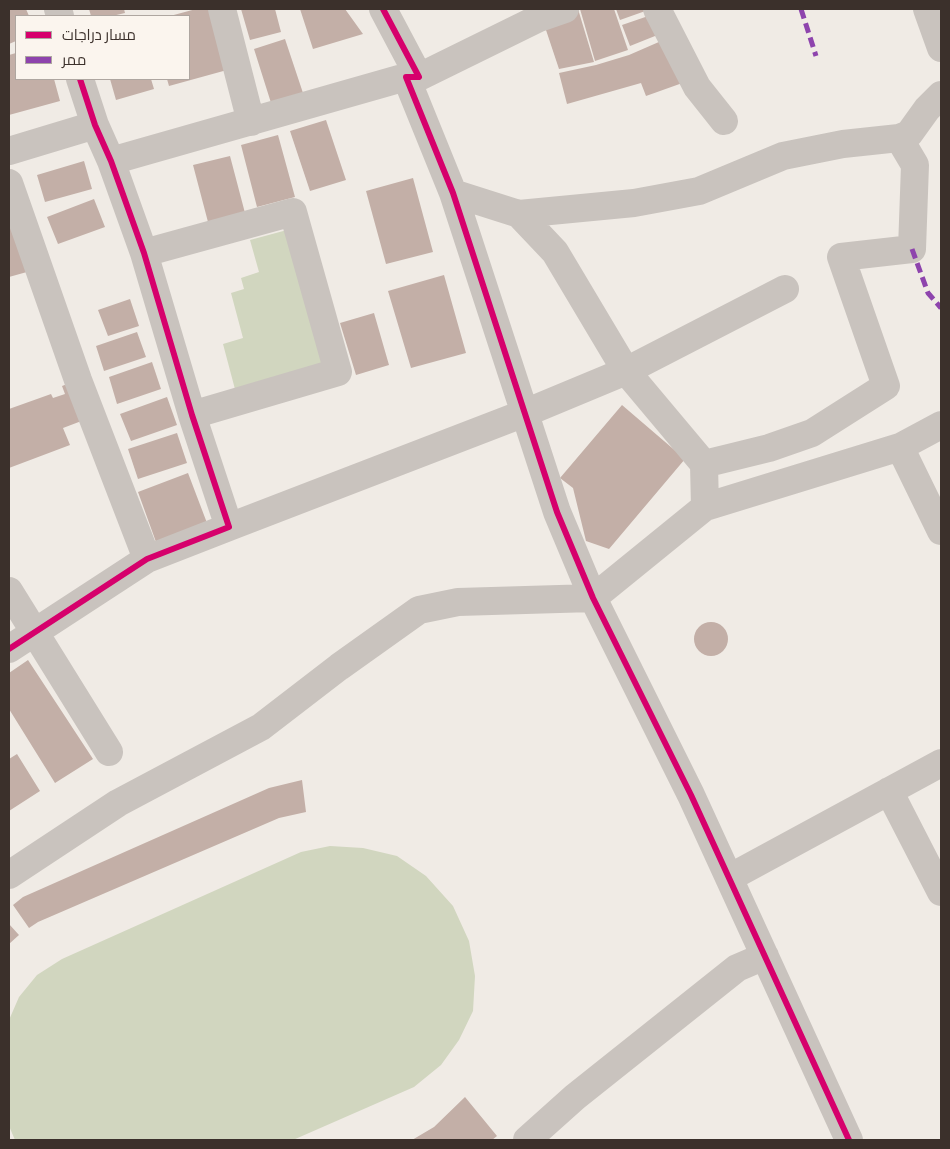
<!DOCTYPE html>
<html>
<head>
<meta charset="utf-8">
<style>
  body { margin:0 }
  #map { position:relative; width:950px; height:1149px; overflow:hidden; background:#f0ebe5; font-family:"PT Sans Narrow",Cairo,sans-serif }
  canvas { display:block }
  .frame { position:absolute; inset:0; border:10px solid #3b302b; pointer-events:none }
  .legend { position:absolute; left:15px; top:15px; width:175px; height:65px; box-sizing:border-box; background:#fbf5ee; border:1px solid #aea6a0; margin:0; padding:6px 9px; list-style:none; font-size:15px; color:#3b302b }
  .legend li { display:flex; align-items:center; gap:10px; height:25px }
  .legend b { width:25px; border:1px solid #aea6a0 }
</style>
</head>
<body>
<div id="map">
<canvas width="950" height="1149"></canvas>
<div class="frame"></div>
<ul class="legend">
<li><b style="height:6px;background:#d6006c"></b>مسار دراجات</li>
<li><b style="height:6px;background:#8e44ad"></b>ممر</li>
</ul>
</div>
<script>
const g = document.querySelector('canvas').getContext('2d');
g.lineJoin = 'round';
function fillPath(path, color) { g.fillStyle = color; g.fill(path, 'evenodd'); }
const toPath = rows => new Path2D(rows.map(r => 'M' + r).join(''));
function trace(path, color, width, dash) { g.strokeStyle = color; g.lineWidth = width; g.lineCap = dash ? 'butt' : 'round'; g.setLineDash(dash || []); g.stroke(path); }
const green = toPath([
  [287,230,325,369,236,393,223,344,243,338,231,293,244,289,241,278,259,272,250,240],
  [330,846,363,848,397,856,426,876,453,906,469,941,475,976,473,1011,459,1040,441,1065,414,1087,293,1140,15,1140,9,1126,9,1020,19,997,37,975,62,959,301,852]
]);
const building = toPath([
  [9,9,26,9,29,16,16,16,16,41,9,44],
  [89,9,124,9,125,13,112,16,91,16],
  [196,9,210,9,227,70,169,86,167,79,189,79,189,16,170,16],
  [241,9,275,9,281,32,250,40],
  [300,9,345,9,363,34,313,49],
  [578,9,594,62,559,69,543,21],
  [580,9,614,9,628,50,595,61],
  [616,9,651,9,620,20],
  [657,13,665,32,630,46,622,25],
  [668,38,688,81,646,96,641,83,567,104,559,73,596,65,629,55],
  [285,39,304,96,272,106,254,49],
  [16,53,16,79,54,79,60,101,9,115,9,55],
  [110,79,151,79,154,89,116,100],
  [326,120,346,180,310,191,290,131],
  [278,135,295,197,257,207,241,145],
  [230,156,245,213,208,222,193,165],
  [84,161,92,189,45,202,37,175],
  [413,178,433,252,386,264,366,191],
  [9,197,34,270,9,277],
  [94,199,105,227,58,244,47,217],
  [444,275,466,353,411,368,388,291],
  [130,299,139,326,108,336,98,310],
  [374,313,389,365,356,375,340,323],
  [137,332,146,357,104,371,96,346],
  [152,362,161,389,117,404,109,377],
  [78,380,92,417,63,428,70,445,9,468,9,409,51,394,53,398,65,394,62,386],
  [167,397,177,425,131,441,120,414],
  [622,405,685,459,609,549,586,541,573,488,560,478],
  [177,433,187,463,138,479,128,449],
  [188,473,207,523,156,542,138,492],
  '694 639a17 17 0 1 1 34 0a17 17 0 1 1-34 0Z',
  [28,660,93,759,55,783,9,709,9,673],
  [17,754,40,791,9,811,9,759],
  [302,780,306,812,279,818,38,922,29,928,13,905,23,897,269,788],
  [9,924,19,935,9,944],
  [465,1097,497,1136,492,1140,412,1140,434,1127]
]);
const minor = toPath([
  [58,9,60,16],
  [222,9,251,122],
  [383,9,419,77,406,77,453,193,557,512,593,598,691,795,849,1140],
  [657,9,697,87,724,121],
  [927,9,941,48],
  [419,77,539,18,565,9],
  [9,151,95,125],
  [111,161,406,77],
  [9,183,78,380,147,559],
  [453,193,519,214,555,252,626,371,704,464,705,507],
  [519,214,634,203,699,191,783,156,843,144,899,138,909,134,927,109,941,95],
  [144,253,293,212,338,372,192,415],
  [900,447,941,531],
  [704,464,769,448,812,433,886,386,841,257,912,249,915,165,899,138],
  [229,527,525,413,626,371,785,289],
  [9,591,109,752],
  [9,649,147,559,229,527,192,415,144,253,111,161,95,125,80,79],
  [889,791,941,892],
  [9,875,118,803,261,727,339,667,419,610,458,602,593,598,705,507,900,447,941,425],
  [729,878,941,763],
  [527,1140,575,1097,737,968,765,956]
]);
const quiet = toPath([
  [801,9,816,56],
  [912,249,928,293,941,308]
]);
const cycleway = toPath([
  [383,9,419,77,406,77,453,193,557,512,593,598,691,795,849,1140],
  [9,649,147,559,229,527,192,415,144,253,111,161,95,125,80,79]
]);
fillPath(green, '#d1d6bf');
fillPath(building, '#c3afa7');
trace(minor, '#c9c3be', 28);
trace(quiet, '#8e44ad', 5, [10, 5]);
trace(cycleway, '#d6006c', 6);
</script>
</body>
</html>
